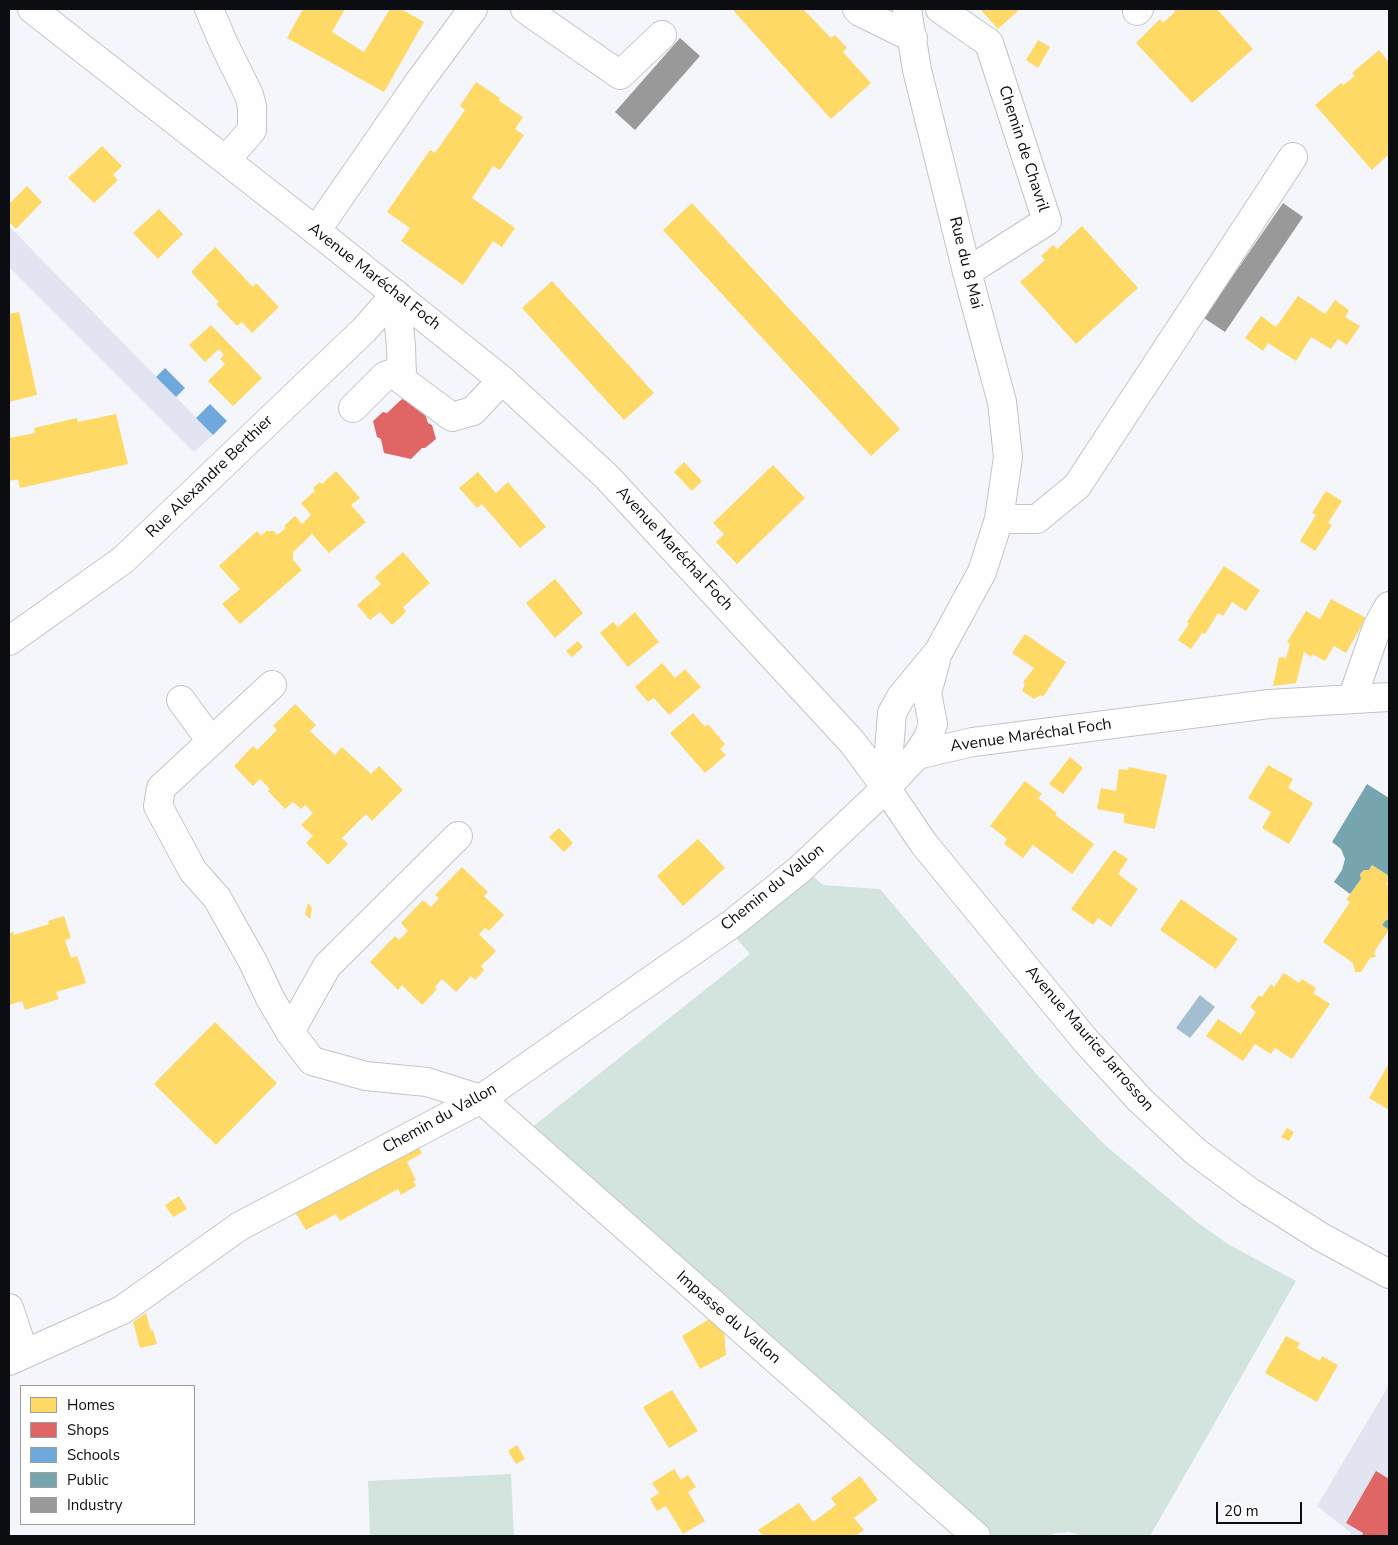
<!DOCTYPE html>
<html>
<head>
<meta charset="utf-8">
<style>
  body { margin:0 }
  #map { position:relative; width:1398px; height:1545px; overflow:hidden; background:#f5f6fc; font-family:"Nunito Sans",sans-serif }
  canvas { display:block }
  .frame { position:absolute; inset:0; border:10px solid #0c0d10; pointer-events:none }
  .legend { position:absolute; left:20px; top:1385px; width:175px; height:140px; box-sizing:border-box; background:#fff; border:1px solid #9e9e9f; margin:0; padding:6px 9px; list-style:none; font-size:15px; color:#0c0d10 }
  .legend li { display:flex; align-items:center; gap:10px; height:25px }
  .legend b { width:25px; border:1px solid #9e9e9f }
  .scale { position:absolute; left:1216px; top:1502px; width:86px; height:22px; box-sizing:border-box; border:2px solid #0c0d10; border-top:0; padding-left:6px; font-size:15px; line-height:18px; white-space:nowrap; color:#0c0d10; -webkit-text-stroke:4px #fff; paint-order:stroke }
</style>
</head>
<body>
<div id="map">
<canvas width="1398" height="1545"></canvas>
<div class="frame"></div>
<ul class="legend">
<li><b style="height:14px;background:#ffd966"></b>Homes</li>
<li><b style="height:14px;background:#e06666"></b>Shops</li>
<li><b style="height:14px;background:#6fa8dc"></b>Schools</li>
<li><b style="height:14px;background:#76a5af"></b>Public</li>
<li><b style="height:14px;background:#999"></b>Industry</li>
</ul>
<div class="scale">20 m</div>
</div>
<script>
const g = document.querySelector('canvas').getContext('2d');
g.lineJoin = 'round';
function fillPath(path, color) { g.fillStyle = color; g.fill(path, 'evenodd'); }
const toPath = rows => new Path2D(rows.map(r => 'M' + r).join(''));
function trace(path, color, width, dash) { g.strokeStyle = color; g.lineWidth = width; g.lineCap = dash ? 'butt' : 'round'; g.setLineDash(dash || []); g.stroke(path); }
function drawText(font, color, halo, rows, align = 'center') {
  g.font = font + ' "Nunito Sans",sans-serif'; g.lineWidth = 5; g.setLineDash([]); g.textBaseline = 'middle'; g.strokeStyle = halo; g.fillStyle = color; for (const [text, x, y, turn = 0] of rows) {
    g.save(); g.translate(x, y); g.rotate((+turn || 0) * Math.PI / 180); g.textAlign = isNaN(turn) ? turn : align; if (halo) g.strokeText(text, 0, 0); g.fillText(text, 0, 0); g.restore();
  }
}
const built = toPath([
  [9,226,213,435,194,452,9,267],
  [1389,1385,1389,1536,1350,1536,1351,1533,1317,1506]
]);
const green = toPath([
  [812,875,823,885,880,889,1038,1076,1105,1145,1198,1223,1228,1244,1296,1281,1150,1536,1083,1536,1069,1532,1056,1533,1048,1536,986,1536,526,1132,750,954,736,938],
  [511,1474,514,1536,370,1536,368,1481]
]);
const water = toPath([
  [1200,995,1215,1007,1190,1038,1176,1028]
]);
const homes = toPath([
  [303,9,345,9,332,32,364,52,390,9,401,9,424,22,384,92,287,38],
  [732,9,803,9,831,38,835,35,847,48,843,52,871,83,831,119],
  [980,9,1020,9,998,29],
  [1173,9,1217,9,1253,49,1192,103,1136,43,1160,19,1163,23,1175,12],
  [1038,40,1050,47,1038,68,1026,60],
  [1379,50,1389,62,1389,154,1372,170,1315,105,1341,83,1343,85,1355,76,1352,73],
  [476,82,500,98,498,100,523,117,515,129,524,135,500,170,493,166,472,198,515,228,502,247,493,241,463,285,401,241,410,228,387,212,430,150,435,153,465,110,460,106],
  [102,146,122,166,113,175,118,180,94,203,68,178],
  [27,186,42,202,16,229,9,222,9,204],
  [692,203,900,429,871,456,663,230],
  [159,209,183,234,158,259,133,233],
  [1082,226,1138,288,1076,344,1020,282,1045,260,1041,256,1053,245,1057,249],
  [215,247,253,287,256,283,279,307,252,333,242,322,237,326,216,304,219,302,191,272],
  [552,281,654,393,624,420,522,308],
  [1298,296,1325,314,1335,300,1349,310,1345,317,1360,326,1347,345,1338,339,1331,349,1311,337,1296,361,1268,343,1263,351,1245,338,1261,316,1276,327],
  [19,312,37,395,9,402,9,314],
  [211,325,262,378,233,406,208,381,225,364,220,359,224,355,219,349,205,362,189,345],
  [116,414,128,464,20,488,18,479,9,481,9,438,35,433,34,428,77,418,78,422],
  [684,462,702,481,692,491,674,472],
  [773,465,805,498,737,564,716,542,724,534,713,523],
  [336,471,360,498,351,505,366,522,329,553,312,534,293,552,293,560,302,570,240,624,222,604,240,589,219,566,257,531,261,536,266,531,274,531,277,535,286,528,284,526,295,516,302,524,311,515,301,503,315,491,313,488,320,482,322,484],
  [478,472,496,493,508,482,546,527,520,548,482,504,477,508,459,488],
  [1326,491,1342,501,1328,523,1332,525,1315,551,1300,541,1316,515,1312,513],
  [403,552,430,583,403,607,406,612,392,625,380,612,370,620,357,605,381,584,375,577],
  [1224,566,1260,590,1246,611,1232,602,1223,616,1218,613,1205,634,1202,633,1191,649,1178,640,1189,624,1187,622],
  [555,579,583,613,555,638,526,603],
  [1331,599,1366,618,1346,653,1334,646,1325,661,1312,654,1311,657,1304,652,1296,683,1273,686,1279,657,1286,658,1290,644,1287,642,1306,611,1320,619],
  [635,612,659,642,628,667,600,633,613,622,618,627],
  [1025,634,1066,662,1043,697,1041,695,1034,699,1022,691,1025,684,1023,682,1034,668,1012,653],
  [578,641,583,647,572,657,566,651],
  [662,663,675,678,685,669,701,687,669,715,654,698,648,702,635,687],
  [295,704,316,725,310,731,335,755,342,747,371,774,379,766,403,790,372,821,366,814,342,838,348,844,328,865,306,843,313,836,301,825,313,813,305,805,301,809,293,802,285,809,268,791,270,789,260,779,253,786,234,766,253,746,257,750,277,730,273,726],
  [693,713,705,727,708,724,725,744,720,749,726,755,705,773,670,733],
  [1070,757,1083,768,1063,794,1049,784],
  [1268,765,1293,779,1288,788,1313,803,1289,844,1262,828,1271,812,1248,798],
  [1129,767,1167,775,1155,829,1124,823,1124,814,1097,809,1101,788,1116,791,1119,769,1128,770],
  [1025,781,1042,794,1038,798,1057,813,1055,815,1094,844,1072,874,1033,845,1023,858,1004,844,1007,839,990,826],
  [559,828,573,843,564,852,549,837],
  [698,839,725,868,683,906,657,876],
  [1114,850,1128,859,1118,874,1138,889,1111,927,1098,918,1093,925,1071,909],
  [1372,865,1389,876,1389,880,1386,884,1389,886,1389,919,1385,921,1382,925,1389,930,1374,952,1376,957,1370,958,1361,972,1355,972,1353,963,1323,942,1350,902,1346,900,1361,879,1360,874,1364,870,1369,870],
  [462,867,488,892,484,896,504,915,489,931,485,928,479,934,496,951,481,966,484,970,475,980,471,976,456,992,442,979,435,987,437,989,422,1005,402,985,398,990,370,962,395,936,399,940,408,931,401,923,423,900,431,907,439,898,435,895],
  [1181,899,1238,939,1216,969,1160,930],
  [308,903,312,908,310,919,305,914],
  [64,916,71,938,65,940,71,958,77,956,86,983,56,992,59,999,25,1010,22,1001,9,1005,9,934,13,932,14,935,49,924,48,921],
  [1284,973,1299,983,1302,979,1316,988,1313,993,1330,1004,1292,1059,1275,1048,1271,1054,1255,1044,1243,1061,1206,1036,1218,1019,1241,1034,1256,1012,1250,1007,1259,995,1262,997,1271,984,1274,987],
  [215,1022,277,1083,216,1145,154,1084],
  [1389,1063,1389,1110,1369,1098],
  [1287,1128,1294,1132,1289,1141,1281,1137],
  [417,1145,422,1153,407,1162,416,1180,413,1181,416,1186,401,1195,398,1189,340,1221,336,1214,306,1230,295,1212],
  [179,1196,187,1209,173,1217,165,1205],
  [146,1313,151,1331,153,1330,157,1344,140,1348,133,1322],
  [711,1318,724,1329,726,1355,700,1369,682,1336],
  [1286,1336,1300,1343,1297,1348,1320,1361,1322,1356,1338,1365,1317,1402,1265,1373],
  [672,1390,698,1431,669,1448,643,1407],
  [517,1445,525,1459,516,1464,508,1451],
  [674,1469,681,1480,688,1475,696,1487,688,1492,705,1521,683,1534,666,1506,657,1511,650,1499,659,1493,652,1483],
  [860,1476,878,1500,854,1518,864,1530,856,1536,763,1536,758,1530,799,1503,813,1522,836,1505,831,1498]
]);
const shops = toPath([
  [402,399,422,405,428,423,432,425,436,439,425,448,422,448,411,459,384,453,381,439,377,437,373,421,383,412,387,413],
  [1376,1471,1389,1479,1389,1536,1362,1536,1363,1533,1346,1523]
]);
const schools = toPath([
  [165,368,185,388,176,397,156,377],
  [210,404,227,421,213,435,196,418]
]);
const public = toPath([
  [1367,784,1389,798,1389,876,1372,865,1369,870,1364,870,1360,874,1361,879,1350,894,1334,882,1342,870,1345,859,1341,849,1332,842],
  [1389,919,1389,930,1382,925,1385,921]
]);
const industry = toPath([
  [680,38,700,56,635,130,615,112],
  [1283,203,1303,217,1225,332,1204,318]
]);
const minor = toPath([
  [525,9,620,75,662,35],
  [857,9,860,12,913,38],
  [940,9,989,43,1047,221,967,272],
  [1137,11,1139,9],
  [316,231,419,82,473,9],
  [396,294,401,346,402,380,452,417,473,411,502,380],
  [353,408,385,376,402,370],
  [999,519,1037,519,1077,486,1293,157],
  [9,641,123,560,364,330,396,294],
  [272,685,161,788,158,806,193,871,217,898,253,962,270,998,290,1032,312,1061,366,1076,427,1082,481,1099,976,1536],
  [1352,699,1377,627,1389,606],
  [181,700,211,741],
  [917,755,928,738,933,724,927,693,936,660],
  [886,788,892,713,901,697,939,651,982,572,999,519,1008,457,1002,402,967,272,917,70,907,9],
  [886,788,924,844,1086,1041,1140,1100,1196,1152,1250,1192,1321,1237,1389,1274],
  [290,1032,327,966,458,836],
  [9,1308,24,1353],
  [9,1361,122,1310,240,1226,481,1099,733,923,799,870,886,788]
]);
const major = toPath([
  [32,9,329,241,502,380,607,477,853,743,886,788,917,755,973,742,1269,704,1389,697],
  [209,9,223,42,249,95,252,107,252,130,226,160]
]);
const streetNames = [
  ["Chemin de Chavril",1023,149,72],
  ["Rue du 8 Mai",965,263,76],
  ["Avenue Maréchal Foch",374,277,38],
  ["Rue Alexandre Berthier",210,477,-44],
  ["Avenue Maréchal Foch",674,549,47],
  ["Avenue Maréchal Foch",1031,736,-8],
  ["Chemin du Vallon",773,888,-39],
  ["Avenue Maurice Jarrosson",1089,1039,49],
  ["Chemin du Vallon",440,1119,-29],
  ["Impasse du Vallon",728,1318,41]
];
fillPath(built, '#e2e5f1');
fillPath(green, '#d2e4dd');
fillPath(water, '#a3bed1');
fillPath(homes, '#ffd966');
fillPath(shops, '#e06666');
fillPath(schools, '#6fa8dc');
fillPath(public, '#76a5af');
fillPath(industry, '#999');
trace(minor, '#c3c4c8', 30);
trace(major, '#c3c4c8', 30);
trace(minor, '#fefeff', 28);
trace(major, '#fefeff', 28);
drawText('16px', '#0c0d10', '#fff', streetNames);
</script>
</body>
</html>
